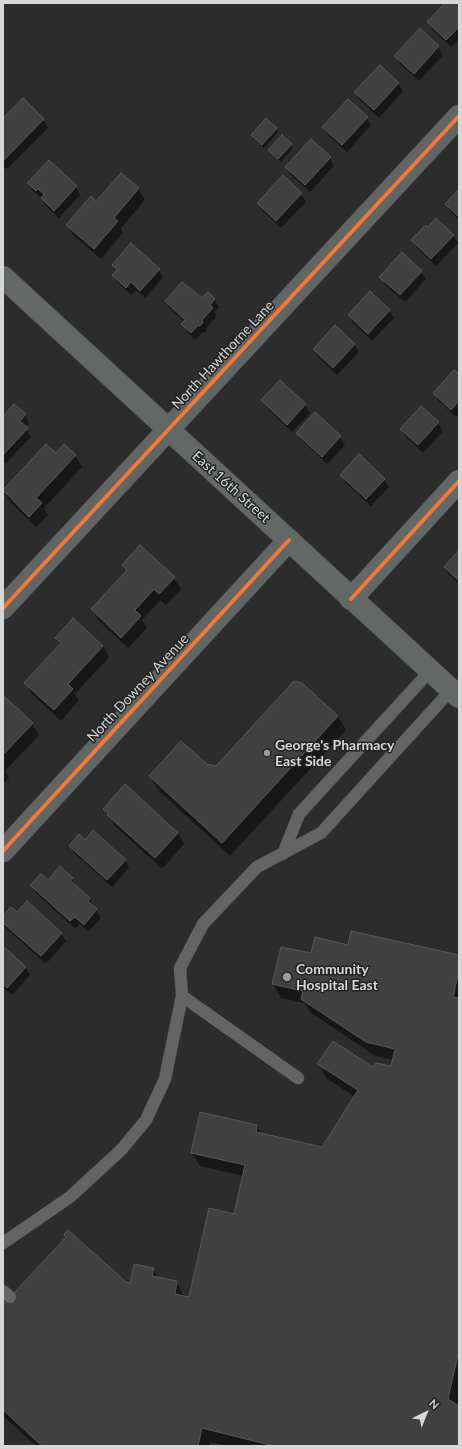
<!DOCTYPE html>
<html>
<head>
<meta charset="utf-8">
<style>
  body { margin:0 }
  #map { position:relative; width:462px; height:1449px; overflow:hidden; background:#2c2c2c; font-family:Lato,sans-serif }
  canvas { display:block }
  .frame { position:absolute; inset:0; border:4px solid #d6d7d6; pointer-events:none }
  .north { position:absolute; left:406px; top:1393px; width:40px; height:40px; -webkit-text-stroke:3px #212422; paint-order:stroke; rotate:43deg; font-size:11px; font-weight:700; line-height:16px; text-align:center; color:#d6d7d6 }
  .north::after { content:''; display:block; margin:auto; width:14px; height:18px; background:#d6d7d6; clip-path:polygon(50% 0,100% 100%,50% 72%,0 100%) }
</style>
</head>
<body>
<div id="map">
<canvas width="462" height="1449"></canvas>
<div class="frame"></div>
<div class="north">N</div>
</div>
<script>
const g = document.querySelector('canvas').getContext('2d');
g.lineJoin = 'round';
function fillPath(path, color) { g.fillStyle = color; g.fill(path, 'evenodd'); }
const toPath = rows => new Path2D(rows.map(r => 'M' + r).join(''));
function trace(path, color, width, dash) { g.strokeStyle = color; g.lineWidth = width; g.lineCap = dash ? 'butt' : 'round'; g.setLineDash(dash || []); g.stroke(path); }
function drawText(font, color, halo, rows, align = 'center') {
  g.font = font + ' Lato,sans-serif'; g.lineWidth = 3; g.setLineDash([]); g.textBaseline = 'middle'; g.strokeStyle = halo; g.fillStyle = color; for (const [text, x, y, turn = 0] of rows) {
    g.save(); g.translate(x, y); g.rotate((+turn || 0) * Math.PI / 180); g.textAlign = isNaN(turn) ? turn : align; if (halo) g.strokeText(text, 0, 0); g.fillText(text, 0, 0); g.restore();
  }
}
const shadow = toPath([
  [446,3,459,3,459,39,451,47,433,30,428,22],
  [420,30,438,47,443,55,419,81,400,64,396,56],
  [398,83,403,91,379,118,360,100,355,92],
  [23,100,43,120,48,128,7,169,3,166,3,120],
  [367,118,371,125,347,152,328,135,324,127],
  [276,129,278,132,264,148,254,139,252,135],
  [291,145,293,148,281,162,269,151],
  [330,158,334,166,310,192,291,175,286,167],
  [283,177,301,194,306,202,281,228,263,211,258,203],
  [28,184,76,187,80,195,59,218,46,206,41,198,33,191],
  [138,189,145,200,121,228,123,233,101,259,74,236,67,225,96,202],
  [459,191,459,220,451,212,446,204],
  [453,235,458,243,436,266,417,248,413,241],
  [113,265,159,270,163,278,145,298,136,290,131,295,118,283,113,275,116,271],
  [421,272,426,279,405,302,385,285,381,277],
  [214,299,219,307,214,312,217,316,206,328,207,330,205,333,203,332,195,340,187,332,183,324,185,322,170,309,166,302],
  [389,310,394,318,372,341,353,323,349,315],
  [354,344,359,352,337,375,318,357,314,349],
  [459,376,459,414,456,417,439,401,434,393],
  [262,400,305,405,310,413,292,432,267,408],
  [421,407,438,423,443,431,423,453,406,437,401,429],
  [315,414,340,437,345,445,327,464,302,440,297,433],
  [25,415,29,423,25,427,31,437,6,463,3,460,3,417],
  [46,446,56,455,64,446,75,456,82,467,44,508,48,515,36,527,10,502,4,491],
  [341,475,384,479,389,487,371,506,346,483],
  [140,547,174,578,181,589,166,605,161,600,142,620,147,628,128,648,98,620,92,609,127,571,124,565],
  [459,552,459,583,449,575,445,567],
  [56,638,103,646,109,657,75,694,79,700,61,721,32,694,26,683,60,645],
  [3,699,32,724,39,735,5,771,9,778,3,784],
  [338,716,346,730,230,856,158,790,150,776,206,765,217,767],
  [104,809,178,833,184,844,162,869,115,826],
  [85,841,125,860,129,868,112,887,74,853,70,846],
  [72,878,76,887,89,899,101,918,88,932,80,924,75,929,36,893,32,885,48,881],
  [17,914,61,934,66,941,46,964,5,927,3,924,3,917],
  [349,946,459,956,459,1398,457,1406,459,1408,459,1446,228,1446,210,1442,209,1446,36,1446,3,1416,3,1308,125,1283,131,1284,153,1269,159,1278,177,1282,184,1297,190,1298,235,1215,244,1176,200,1166,192,1153,257,1126,262,1134,323,1148,355,1097,326,1078,319,1064,373,1068,392,1067,394,1060,375,1056,310,1012,305,1003,281,998,273,984,312,955],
  [3,948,25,967,30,975,12,995,3,987]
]);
const building = toPath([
  [445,3,459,3,459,27,446,40,427,22,445,3],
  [420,28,439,46,414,74,394,56,420,28],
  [380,65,399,83,374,110,354,92,380,65],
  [23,98,44,119,3,161,3,118,23,98],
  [348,99,368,117,342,145,322,127,348,99],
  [266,118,277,128,262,145,251,135,266,118],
  [282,135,292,144,278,159,268,150,282,135],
  [311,139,331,157,305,185,285,167,311,139],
  [49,160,77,186,54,211,41,198,44,194,38,189,36,191,27,183,49,160],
  [121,173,139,188,114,218,118,221,94,249,66,225,91,196,96,201,121,173],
  [283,175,302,193,276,221,257,203,283,175],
  [459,189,459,217,445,204,459,189],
  [436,218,454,235,431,259,411,240,426,225,428,227,436,218],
  [131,243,160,269,140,291,131,282,126,288,112,275,117,270,112,265,131,243],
  [402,252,422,271,400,295,379,277,402,252],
  [182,282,202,298,208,292,215,299,210,305,213,308,202,320,203,322,200,326,198,325,191,333,181,324,185,320,165,301,182,282],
  [370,291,390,310,368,334,348,315,370,291],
  [335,325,355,344,333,368,313,349,335,325],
  [454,370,459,374,459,401,451,410,433,393,454,370],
  [280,380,306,404,287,425,261,400,280,380],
  [14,404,26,414,20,421,28,428,3,455,3,416,14,404],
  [421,406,439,422,418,445,400,429,421,406],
  [315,412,341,436,322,457,296,433,315,412],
  [46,444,56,453,64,444,76,455,36,498,42,503,29,517,3,490,46,444],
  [359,454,385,479,366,499,340,475,359,454],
  [140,545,175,577,159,594,154,589,135,610,141,616,121,638,91,609,127,570,122,565,140,545],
  [459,550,459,581,444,567,459,550],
  [73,618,103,646,68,684,73,689,54,710,24,683,61,643,55,638,73,618],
  [294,681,302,683,338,716,222,843,149,776,181,741,207,764,216,766,294,681],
  [4,696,33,723,3,755,3,697,4,696],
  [125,784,178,833,155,858,107,815,108,813,103,809,125,784],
  [93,830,126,860,107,880,69,846,79,834,85,840,93,830],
  [60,866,73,878,70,880,90,898,88,901,97,909,84,925,75,917,70,921,30,885,41,874,48,880,60,866],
  [27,901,62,933,41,956,3,923,3,916,11,907,17,912,27,901],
  [351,931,459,955,459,970,453,997,459,998,459,1350,448,1399,459,1406,459,1446,274,1446,202,1428,198,1446,42,1446,3,1410,3,1305,66,1237,64,1234,68,1230,126,1282,130,1283,134,1264,154,1268,152,1276,177,1281,175,1294,189,1297,209,1208,234,1214,245,1165,191,1153,200,1112,257,1125,256,1132,322,1147,358,1090,317,1064,333,1041,373,1067,376,1063,391,1066,395,1049,366,1042,301,999,303,991,272,984,281,947,311,953,315,937,348,945,351,931],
  [3,946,26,967,7,988,3,984,3,946]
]);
const lane = toPath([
  [283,854,299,814,430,671],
  [182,996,298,1078],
  [3,1243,70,1197,121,1150,146,1120,165,1079,182,996,180,968,203,924,257,867,321,833,451,690],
  [3,1291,10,1297]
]);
const street = toPath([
  [3,608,459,116],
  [3,851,289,540]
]);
const secondary = toPath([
  [3,277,459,697],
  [351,599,459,481]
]);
const cycleway = toPath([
  [351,599,459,481],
  [3,608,459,116],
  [3,851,289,540]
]);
const markers = [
  [267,753,4,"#9a9b9a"],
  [287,977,5,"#9a9b9a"]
];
const streetNames = [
  ["North Hawthorne Lane",223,355,-47],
  ["East 16th Street",231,487,42],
  ["North Downey Avenue",138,688,-47]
];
const poiNames = [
  ["George's Pharmacy",275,745],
  ["East Side",275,761],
  ["Community",296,969],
  ["Hospital East",296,985]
];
fillPath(shadow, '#0007');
fillPath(building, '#404140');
trace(building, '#575857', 1);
trace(lane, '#474747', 13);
trace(street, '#474747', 23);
trace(secondary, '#474747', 23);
trace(lane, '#636564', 12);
trace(street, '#636564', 22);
trace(secondary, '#636765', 22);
trace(cycleway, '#f17a3a', 4);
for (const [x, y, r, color] of markers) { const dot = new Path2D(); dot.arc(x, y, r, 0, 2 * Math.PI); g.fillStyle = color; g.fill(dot); trace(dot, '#212422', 1.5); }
drawText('14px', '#d6d7d6', '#212422', streetNames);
drawText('bold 14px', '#d6d7d6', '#212422', poiNames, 'left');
</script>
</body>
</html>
